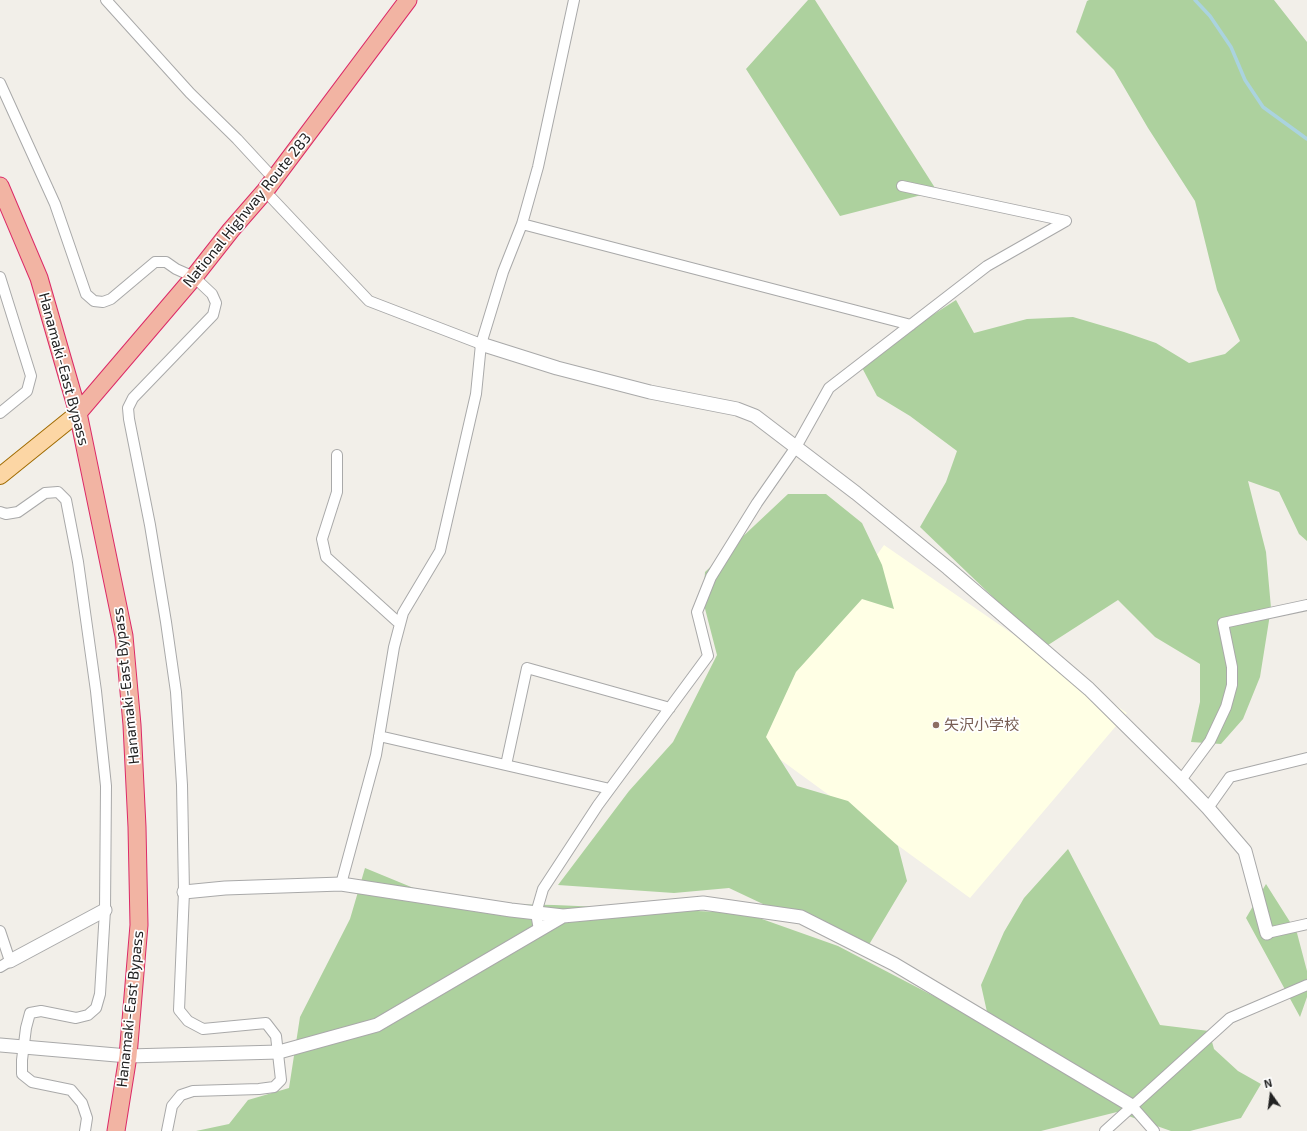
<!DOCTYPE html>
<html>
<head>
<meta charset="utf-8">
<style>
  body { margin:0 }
  #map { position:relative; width:1307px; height:1131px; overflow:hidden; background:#f2efe9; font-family:"Exo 2",sans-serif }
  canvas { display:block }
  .north { position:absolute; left:1251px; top:1075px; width:40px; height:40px; -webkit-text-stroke:3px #fff; paint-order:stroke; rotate:346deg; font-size:11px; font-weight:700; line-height:16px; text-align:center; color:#222 }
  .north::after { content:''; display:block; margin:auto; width:14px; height:18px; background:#222; clip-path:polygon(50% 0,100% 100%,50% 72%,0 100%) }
</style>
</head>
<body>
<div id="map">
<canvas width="1307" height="1131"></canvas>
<div class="north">N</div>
</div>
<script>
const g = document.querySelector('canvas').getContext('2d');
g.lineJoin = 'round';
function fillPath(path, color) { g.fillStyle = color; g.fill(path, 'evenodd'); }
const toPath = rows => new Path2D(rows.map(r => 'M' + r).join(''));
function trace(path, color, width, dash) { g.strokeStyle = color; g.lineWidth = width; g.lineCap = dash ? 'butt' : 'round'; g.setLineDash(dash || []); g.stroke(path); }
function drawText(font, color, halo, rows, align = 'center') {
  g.font = font + ' "Exo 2","Noto Sans JP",sans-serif'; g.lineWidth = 3.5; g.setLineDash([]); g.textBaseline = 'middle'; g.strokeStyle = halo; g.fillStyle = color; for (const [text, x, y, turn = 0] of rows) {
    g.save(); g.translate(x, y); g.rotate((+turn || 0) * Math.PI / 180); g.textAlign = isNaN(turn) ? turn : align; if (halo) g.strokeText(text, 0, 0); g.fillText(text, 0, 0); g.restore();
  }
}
const education = toPath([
  [884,545,1127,713,970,898,748,736]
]);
const forest = toPath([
  [808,0,815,0,937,191,840,216,746,69],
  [1089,0,1274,0,1307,42,1307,541,1299,534,1279,492,1248,481,1266,552,1271,608,1260,677,1243,719,1221,744,1191,742,1200,702,1200,664,1155,637,1118,600,1045,647,920,527,946,482,957,451,910,416,877,396,859,362,956,300,974,333,1027,319,1073,317,1124,332,1156,343,1189,363,1225,354,1240,341,1217,290,1195,201,1148,128,1114,70,1076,32,1087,1],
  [788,494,826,494,862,523,882,565,894,609,862,599,796,672,766,737,797,786,848,801,898,846,907,881,867,948,782,913,729,888,674,893,558,885,629,791,673,742,717,655,703,601,705,572],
  [1068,849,1160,1025,1209,1031,1214,1049,1238,1071,1261,1084,1241,1118,1190,1131,1171,1131,1117,1112,1041,1131,196,1131,229,1124,248,1100,289,1088,300,1017,350,919,365,868,450,903,554,905,745,913,838,946,947,1003,991,1030,981,985,1004,932,1024,898],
  [1266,884,1297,933,1307,971,1307,997,1300,1017,1246,918]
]);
const stream = toPath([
  [1195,0,1210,16,1231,47,1245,80,1263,107,1307,139]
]);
const minor = toPath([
  [106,0,190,93,237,139,274,179],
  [0,83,55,204,86,294,94,301,103,302,111,299,155,262,166,262,176,269,194,277,212,294,216,303,213,315,133,398,128,408,129,419,150,525,166,622,176,692,182,785,184,892,179,1010,188,1021,203,1029,266,1023,276,1036,281,1080,274,1087,259,1089,193,1091,181,1095,172,1106,167,1131],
  [902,186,1066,221],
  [265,191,369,301,481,344],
  [522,224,911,325],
  [0,277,31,376,27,391,0,413],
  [337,455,337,492,322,539,326,557,400,624],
  [0,512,6,514,18,512,45,493,58,492,66,500,78,562,96,691,106,786,105,910,100,994,96,1008,88,1015,76,1018,41,1011,30,1013,26,1028,22,1060,22,1074,32,1082,71,1090,82,1103,87,1118,85,1131],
  [379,736,610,789],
  [506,765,527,668,670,708],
  [1181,780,1210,741,1226,707,1232,685,1232,667,1223,623,1307,605],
  [1208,808,1230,777,1307,758],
  [341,884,376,755,394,647,403,613,440,551,476,394,481,344,503,272,522,224,538,167,574,0],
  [539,930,536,913,543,889,598,805,708,656,697,612,711,577,757,503,796,447,829,388,987,266,1066,221],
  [0,931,10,961,0,967],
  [1267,933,1307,924],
  [1132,1106,1154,1131],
  [1105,1131,1230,1018,1307,985]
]);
const tertiary = toPath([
  [481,344,557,368,650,392,737,409,755,416,856,493,948,568,1089,689,1181,780,1208,808,1245,851,1267,933],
  [184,892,225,888,341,884,511,910,563,916],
  [10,961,105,910],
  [0,1045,128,1056,279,1052,377,1025,563,916,703,903,801,917,894,964,1132,1106]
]);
const primary = toPath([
  [0,476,78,413]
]);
const trunk = toPath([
  [0,186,39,278,78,413,124,636,132,725,137,827,139,925,128,1056,116,1131],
  [78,413,194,277,231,230,265,191,408,0]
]);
const markers = [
  [936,725,4,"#8d6e63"]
];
const streetNames = [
  ["National Highway Route 283",247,210,-51],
  ["Hanamaki-East Bypass",64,369,75],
  ["Hanamaki-East Bypass",126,686,-96],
  ["Hanamaki-East Bypass",130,1009,-84]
];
const educationNames = [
  ["矢沢小学校",944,725]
];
fillPath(education, '#ffffe5');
fillPath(forest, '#add19e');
trace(stream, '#aad3df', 3.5);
trace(minor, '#a9a9a9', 12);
trace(tertiary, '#a9a9a9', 15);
trace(primary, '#a06b00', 18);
trace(trunk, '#dc2a67', 19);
trace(minor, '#fff', 10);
trace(tertiary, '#fff', 13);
trace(primary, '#fcd6a4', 16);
trace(trunk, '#f2b4a3', 17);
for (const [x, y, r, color] of markers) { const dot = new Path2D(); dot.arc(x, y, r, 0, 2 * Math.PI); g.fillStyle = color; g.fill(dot); trace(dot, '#fff', 1.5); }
drawText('15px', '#222', '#fff', streetNames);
drawText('15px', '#785e54', '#fff', educationNames, 'left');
</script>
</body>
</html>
